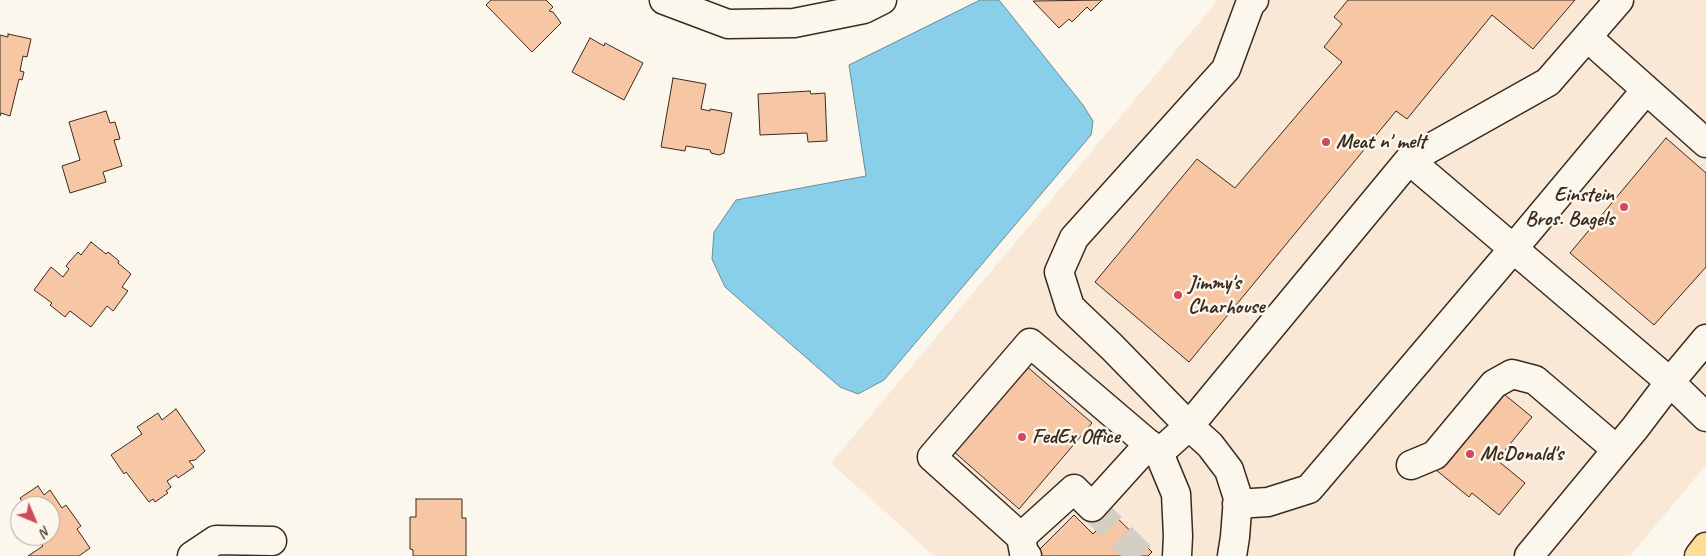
<!DOCTYPE html>
<html>
<head>
<meta charset="utf-8">
<style>
  body { margin:0 }
  #map { position:relative; width:1706px; height:556px; overflow:hidden; background:#fbf7ec; font-family:Caveat,sans-serif }
  canvas { display:block }
  .north { position:absolute; left:10px; top:496px; width:50px; height:50px; box-sizing:border-box; background:#fbf7ec; border:1px solid #aea59a; border-radius:50%; rotate:135deg; font-size:14px; font-weight:700; line-height:20px; text-align:center; color:#3b2a1e }
  .north::after { content:''; display:block; margin:auto; width:18px; height:22px; background:#d1495b; clip-path:polygon(50% 0,100% 100%,50% 72%,0 100%) }
</style>
</head>
<body>
<div id="map">
<canvas width="1706" height="556"></canvas>
<div class="north">N</div>
</div>
<script>
const g = document.querySelector('canvas').getContext('2d');
g.lineJoin = 'round';
function fillPath(path, color) { g.fillStyle = color; g.fill(path, 'evenodd'); }
const toPath = rows => new Path2D(rows.map(r => 'M' + r).join(''));
function trace(path, color, width, dash) { g.strokeStyle = color; g.lineWidth = width; g.lineCap = dash ? 'butt' : 'round'; g.setLineDash(dash || []); g.stroke(path); }
function drawText(font, color, halo, rows, align = 'center') {
  g.font = font + ' Caveat,sans-serif'; g.lineWidth = 5; g.setLineDash([]); g.textBaseline = 'middle'; g.strokeStyle = halo; g.fillStyle = color; for (const [text, x, y, turn = 0] of rows) {
    g.save(); g.translate(x, y); g.rotate((+turn || 0) * Math.PI / 180); g.textAlign = isNaN(turn) ? turn : align; if (halo) g.strokeText(text, 0, 0); g.fillText(text, 0, 0); g.restore();
  }
}
const built = toPath([
  [1218,0,1706,0,1706,465,1630,556,934,556,831,463]
]);
const water = toPath([
  [980,0,999,0,1083,105,1093,121,1091,135,884,380,858,394,840,387,725,287,712,259,714,232,736,200,866,176,849,65,980,0]
]);
const building = toPath([
  [491,0,546,0,553,7,549,11,553,12,561,23,532,52,486,5,491,0],
  [1102,0,1091,11,1087,7,1072,22,1069,19,1059,28,1033,1,1102,0],
  [1348,0,1575,0,1533,49,1492,15,1407,119,1396,111,1189,362,1095,282,1197,159,1235,188,1342,62,1324,47,1342,24,1334,17,1348,0],
  [8,34,31,39,27,57,23,56,20,71,24,72,22,80,19,79,10,116,1,113,0,116,0,35,8,37,8,34],
  [590,38,604,46,605,43,643,63,624,100,572,72,590,38],
  [673,78,706,84,701,109,710,111,710,109,732,113,724,153,719,155,711,153,710,150,686,146,685,151,661,147,673,78],
  [810,91,811,94,825,93,827,141,808,142,807,133,760,135,758,94,810,91],
  [106,111,110,123,115,122,120,139,114,140,122,166,103,172,106,182,70,193,62,166,80,160,69,122,106,111],
  [1666,138,1706,173,1706,267,1654,325,1570,253,1666,138],
  [91,242,106,254,108,252,119,261,118,263,131,274,122,287,128,291,113,311,107,306,91,327,70,311,65,317,50,305,52,303,34,290,51,267,63,277,69,269,66,266,70,261,78,252,81,255,91,242],
  [1024,364,1092,423,1019,509,952,450,1024,364],
  [1499,390,1532,417,1497,460,1525,483,1499,515,1472,493,1469,497,1430,465,1499,390],
  [176,409,205,451,195,460,189,461,194,467,178,478,176,475,167,481,171,487,166,491,168,493,155,502,153,499,149,502,126,472,124,474,111,455,142,434,137,427,158,413,162,420,176,409],
  [38,486,44,495,50,490,62,508,66,505,81,526,77,529,90,548,79,556,28,556,43,546,38,540,35,542,31,536,50,536,50,506,25,506,20,498,38,486],
  [416,499,462,499,462,518,466,518,466,556,413,556,413,550,410,549,410,517,416,517,416,499],
  [1113,514,1152,552,1148,556,1033,556,1074,515,1093,534,1113,514]
]);
const minorTunnel = toPath([
  [1092,507,1141,556]
]);
const minor = toPath([
  [664,0,728,24,794,23,864,9,882,0],
  [1587,37,1706,143],
  [1409,160,1670,382,1706,339],
  [1670,382,1706,417],
  [1159,453,1176,494,1178,536,1177,556],
  [1411,465,1435,455,1494,384,1512,374,1535,380,1617,450],
  [1237,504,1268,502,1309,489,1513,249,1646,90],
  [1021,537,1074,489,1092,507,1149,444],
  [192,556,216,540,272,541],
  [1027,556,1024,553,1021,537,932,457,1030,343,1159,453,1189,426,1112,347,1070,307,1059,272,1074,238,1226,69,1250,4,1254,0],
  [1232,556,1235,537,1238,498,1229,470,1210,445,1189,426,1409,160,1548,82,1619,0],
  [1529,556,1635,428,1670,382]
]);
const major = toPath([
  [1699,556,1706,547]
]);
const markers = [
  [1326,142,5,"#d1495b"],
  [1624,207,5,"#d1495b"],
  [1178,295,5,"#d1495b"],
  [1022,437,5,"#d1495b"],
  [1470,454,5,"#d1495b"]
];
const poiNames = [
  ["Meat n' melt",1336,142],
  ["Einstein",1614,195,"right"],
  ["Bros. Bagels",1614,219,"right"],
  ["Jimmy's",1188,283],
  ["Charhouse",1188,307],
  ["FedEx Office",1032,437],
  ["McDonald's",1480,454]
];
fillPath(built, '#fae8d7');
fillPath(water, '#89cfea');
trace(water, '#6a8d98', 1);
fillPath(building, '#f6c6a5');
trace(building, '#3b2a1e', 1);
trace(minorTunnel, '#d5cec3', 28, [28, 14]);
trace(minor, '#3b2a1e', 31);
trace(major, '#3b2a1e', 31);
trace(minor, '#fbf7ec', 28);
trace(major, '#fedd96', 28);
for (const [x, y, r, color] of markers) { const dot = new Path2D(); dot.arc(x, y, r, 0, 2 * Math.PI); g.fillStyle = color; g.fill(dot); trace(dot, '#fbf7ec', 2); }
drawText('bold 21px', '#3b2a1e', '#fbf7ec', poiNames, 'left');
</script>
</body>
</html>
